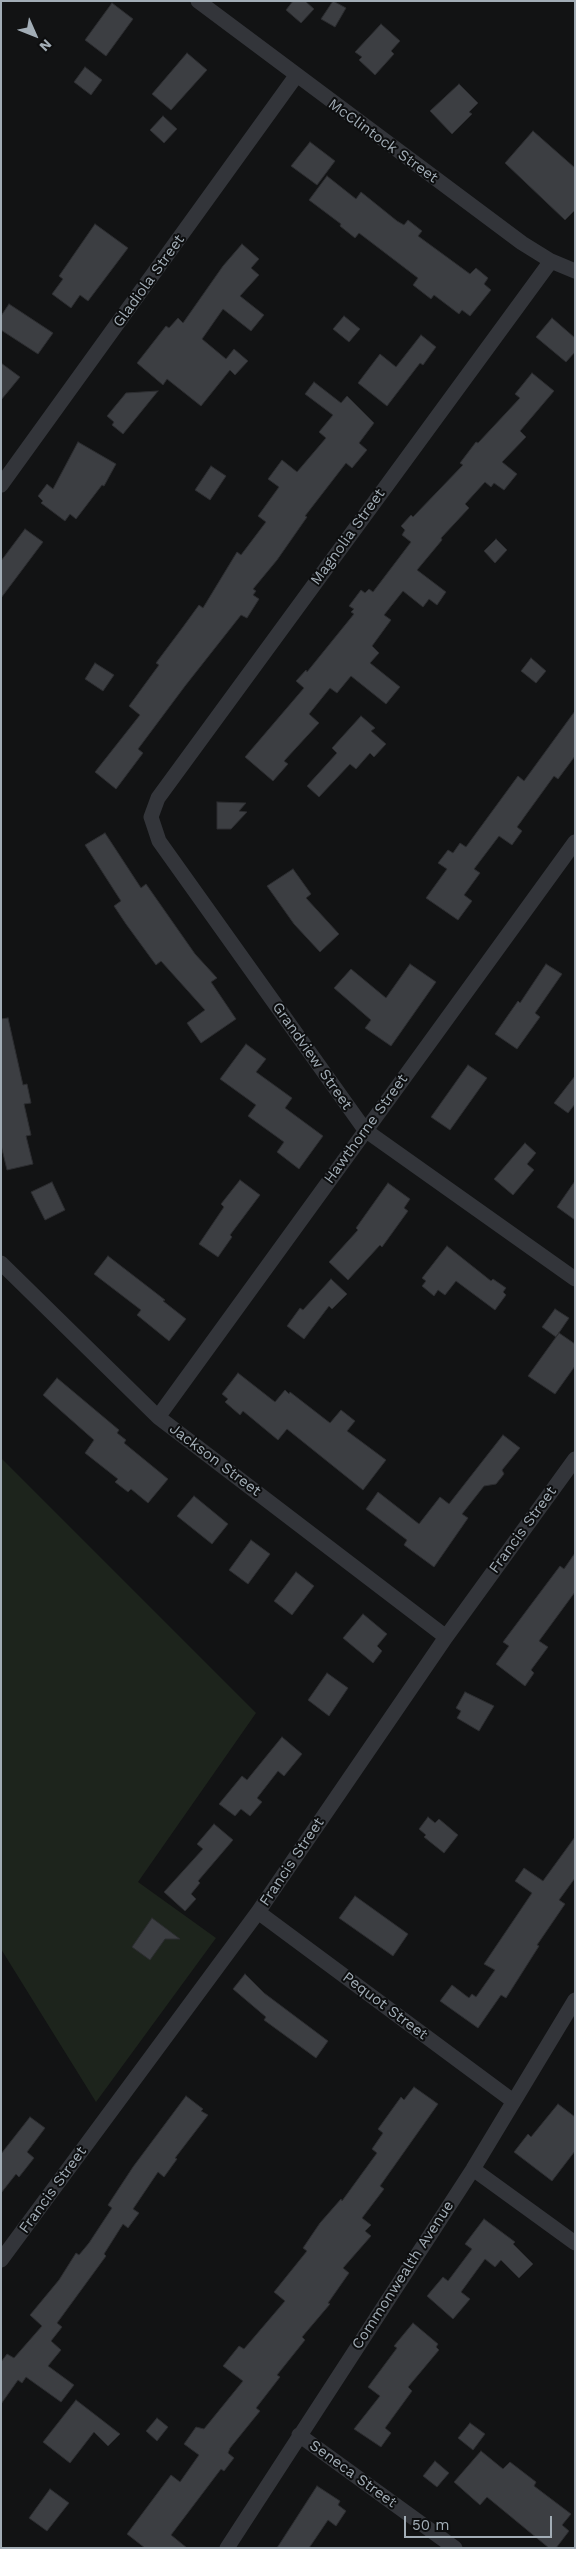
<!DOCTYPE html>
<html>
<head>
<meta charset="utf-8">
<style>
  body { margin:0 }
  #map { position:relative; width:576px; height:2549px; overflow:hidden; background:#121314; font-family:"Work Sans",sans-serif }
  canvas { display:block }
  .frame { position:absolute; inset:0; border:2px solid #a2adb6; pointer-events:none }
  .north { position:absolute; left:10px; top:10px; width:50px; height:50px; -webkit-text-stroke:4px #0d0e0f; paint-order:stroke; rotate:134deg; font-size:14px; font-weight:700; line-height:20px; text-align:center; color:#a2adb6 }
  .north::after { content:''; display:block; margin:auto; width:18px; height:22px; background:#a2adb6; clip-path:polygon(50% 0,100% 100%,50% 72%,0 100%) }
  .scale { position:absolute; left:404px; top:2516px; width:148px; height:22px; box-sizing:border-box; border:2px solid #a2adb6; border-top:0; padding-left:6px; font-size:15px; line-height:18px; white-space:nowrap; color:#a2adb6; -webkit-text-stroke:4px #0d0e0f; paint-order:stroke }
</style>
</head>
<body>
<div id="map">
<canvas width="576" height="2549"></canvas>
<div class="frame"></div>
<div class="north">N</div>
<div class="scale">50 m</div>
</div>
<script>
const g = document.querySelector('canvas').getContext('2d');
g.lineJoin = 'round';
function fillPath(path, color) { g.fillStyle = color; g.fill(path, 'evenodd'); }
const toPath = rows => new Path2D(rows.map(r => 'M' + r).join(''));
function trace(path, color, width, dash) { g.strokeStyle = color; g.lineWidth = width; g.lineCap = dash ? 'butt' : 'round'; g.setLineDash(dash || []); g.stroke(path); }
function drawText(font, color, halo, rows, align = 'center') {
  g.font = font + ' "Work Sans",sans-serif'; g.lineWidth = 4; g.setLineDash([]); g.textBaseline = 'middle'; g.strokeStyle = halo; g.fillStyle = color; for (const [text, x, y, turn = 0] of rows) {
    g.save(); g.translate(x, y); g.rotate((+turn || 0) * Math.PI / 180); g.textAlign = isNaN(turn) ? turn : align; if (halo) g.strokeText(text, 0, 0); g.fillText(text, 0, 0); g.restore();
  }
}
const green = toPath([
  [1,1458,256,1713,138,1882,216,1938,96,2102,1,1949]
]);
const building = toPath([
  [293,1,305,1,314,9,301,23,286,10,293,1],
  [333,1,346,8,335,27,321,19,333,1],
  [112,3,133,19,106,56,85,40,112,3],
  [381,24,400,41,391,51,394,54,375,75,359,60,362,57,355,52,381,24],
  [187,53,207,70,171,110,152,94,187,53],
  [85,67,102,80,91,95,74,82,85,67],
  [459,84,478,103,469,112,472,114,452,134,430,111,459,84],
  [163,116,177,129,164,143,150,130,163,116],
  [533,131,575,168,575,210,565,220,505,163,533,131],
  [310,142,335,161,317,185,291,166,310,142],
  [327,176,356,199,361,192,397,221,404,225,408,220,422,231,418,236,470,274,476,268,488,278,484,284,491,290,470,316,462,310,459,314,434,295,431,299,413,285,418,278,359,233,355,238,340,226,341,224,309,200,327,176],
  [95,224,128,248,88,301,80,295,71,308,52,294,63,279,59,276,95,224],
  [242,244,259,259,251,268,259,275,240,296,264,315,251,331,223,309,202,339,226,359,234,349,248,361,235,375,230,370,201,406,167,379,163,385,137,363,166,326,169,328,178,318,183,323,223,266,242,244],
  [9,304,53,333,38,354,1,330,1,316,9,304],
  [344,316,360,329,349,342,333,329,344,316],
  [552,318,575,338,575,352,566,362,536,337,552,318],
  [421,335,436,347,423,365,420,363,387,406,358,383,380,354,396,367,421,335],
  [1,363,20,377,1,400,1,363],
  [532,373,554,391,520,431,526,437,502,462,517,474,504,490,494,483,491,487,485,482,465,504,469,508,441,538,442,540,417,570,446,592,437,605,429,599,423,607,403,591,384,615,391,620,372,646,379,653,370,663,400,687,386,704,351,676,337,693,330,688,309,714,319,723,284,761,288,764,273,781,245,757,304,688,296,681,306,670,307,672,354,614,351,612,354,609,349,606,361,590,365,593,369,589,373,592,411,542,402,535,405,530,401,526,411,515,413,517,463,465,460,463,476,442,478,443,520,398,515,394,532,373],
  [314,382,341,403,347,396,374,423,359,443,367,450,352,468,346,463,305,516,307,517,277,560,253,589,256,591,253,595,259,599,247,618,241,615,185,686,138,749,143,753,116,789,95,772,140,715,129,706,159,665,156,663,183,627,199,605,203,608,237,552,241,555,266,522,258,516,279,487,268,479,282,460,297,472,326,438,319,432,333,415,305,394,314,382],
  [158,391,123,434,112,425,114,422,107,416,126,393,158,391],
  [78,442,116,464,104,486,102,485,76,519,70,514,65,521,41,503,43,501,38,496,47,484,53,489,78,442],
  [211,466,226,476,210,500,195,490,211,466],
  [25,529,43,542,1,598,1,561,25,529],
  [496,539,507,550,495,563,484,551,496,539],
  [531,658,546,671,536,683,521,671,531,658],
  [95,663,114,675,103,691,85,679,95,663],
  [575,711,575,756,558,779,554,776,517,827,522,831,512,845,499,836,474,869,480,873,464,895,472,901,458,920,426,898,447,869,438,863,448,850,453,853,460,843,466,847,518,776,524,781,575,711],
  [361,716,375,728,371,731,386,744,374,757,370,753,356,769,350,764,319,797,307,786,337,753,332,748,361,716],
  [217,802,246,803,239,811,247,812,231,829,217,829,217,802],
  [105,833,141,888,146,884,195,954,217,978,211,982,236,1019,201,1043,187,1023,205,1010,161,961,156,965,126,924,114,906,121,901,85,845,105,833],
  [293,869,311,894,306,898,339,934,320,952,294,924,267,886,293,869],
  [410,964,436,982,391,1046,365,1028,371,1020,334,988,351,969,386,998,410,964],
  [546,964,562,974,535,1013,540,1017,517,1049,495,1034,518,1001,520,1003,546,964],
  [8,1018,23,1085,27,1084,31,1103,24,1104,31,1135,26,1136,33,1164,7,1170,1,1145,1,1019,8,1018],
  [246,1044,266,1059,256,1072,292,1098,285,1108,323,1136,299,1169,277,1152,284,1142,248,1116,256,1105,220,1079,246,1044],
  [468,1065,487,1078,450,1130,431,1117,468,1065],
  [575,1076,575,1104,568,1113,554,1103,575,1076],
  [525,1143,536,1153,527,1164,534,1170,513,1195,494,1179,525,1143],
  [240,1180,260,1195,230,1235,232,1237,218,1257,199,1244,224,1207,221,1204,240,1180],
  [575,1181,575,1220,557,1207,575,1181],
  [52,1182,65,1210,45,1220,31,1192,52,1182],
  [388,1183,410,1199,404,1208,408,1211,382,1247,380,1245,348,1280,329,1262,358,1230,356,1228,388,1183],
  [447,1246,491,1281,493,1279,506,1288,503,1292,506,1295,495,1310,456,1281,445,1295,438,1290,434,1296,422,1286,426,1281,422,1278,447,1246],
  [108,1256,165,1300,163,1301,186,1319,169,1341,137,1315,141,1310,94,1274,108,1256],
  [331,1279,347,1294,332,1309,329,1306,304,1339,287,1326,300,1308,303,1310,331,1279],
  [555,1309,569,1318,556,1337,542,1327,555,1309],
  [559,1333,575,1344,575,1366,555,1394,528,1376,559,1333],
  [238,1373,275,1402,285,1390,289,1394,290,1392,330,1423,341,1410,355,1421,347,1431,386,1460,363,1490,287,1429,278,1440,243,1411,240,1415,225,1402,228,1399,222,1394,238,1373],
  [57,1378,119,1430,117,1433,126,1440,124,1443,168,1479,148,1503,131,1489,128,1492,115,1482,118,1479,85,1453,94,1440,43,1395,57,1378],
  [503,1435,520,1448,502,1470,504,1474,496,1484,484,1486,462,1514,468,1518,434,1567,404,1545,407,1540,366,1509,378,1492,419,1524,440,1497,449,1504,503,1435],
  [194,1496,228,1524,212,1544,177,1516,194,1496],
  [251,1540,270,1554,248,1584,229,1570,251,1540],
  [575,1553,575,1592,539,1641,548,1647,531,1670,534,1673,525,1686,496,1664,509,1646,503,1642,560,1566,564,1569,575,1553],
  [296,1572,314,1586,292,1615,274,1601,296,1572],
  [363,1614,387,1634,377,1646,382,1651,373,1663,343,1638,363,1614],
  [327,1673,348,1688,329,1716,308,1700,327,1673],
  [465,1692,494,1706,479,1731,457,1718,461,1711,456,1708,465,1692],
  [282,1737,302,1754,284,1776,278,1771,257,1798,262,1802,250,1816,241,1809,235,1816,219,1804,242,1776,247,1780,282,1737],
  [428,1817,435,1823,439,1819,458,1835,444,1853,424,1837,426,1835,419,1829,428,1817],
  [214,1824,233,1840,198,1881,200,1883,191,1894,196,1899,185,1911,164,1892,203,1849,197,1844,214,1824],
  [575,1837,575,1878,559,1900,565,1904,537,1945,539,1946,506,1998,501,1995,478,2028,440,2001,452,1985,469,1998,472,1994,476,1997,495,1970,484,1964,532,1893,515,1881,524,1868,543,1881,575,1837],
  [355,1896,408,1934,393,1956,339,1918,355,1896],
  [152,1918,180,1939,165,1939,150,1960,132,1947,152,1918],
  [245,1974,264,1993,328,2041,316,2058,264,2020,266,2017,233,1989,245,1974],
  [414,2087,438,2104,380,2186,384,2189,362,2218,371,2225,365,2231,371,2236,343,2268,349,2273,328,2303,330,2304,302,2337,305,2340,277,2375,280,2377,256,2408,260,2411,230,2448,228,2453,234,2458,224,2471,221,2469,171,2535,187,2548,145,2548,127,2534,171,2475,180,2482,199,2455,184,2444,196,2427,204,2429,243,2381,223,2366,239,2346,244,2349,285,2301,274,2292,307,2251,303,2248,320,2223,341,2199,342,2201,377,2153,372,2149,383,2133,378,2129,401,2097,404,2100,414,2087],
  [186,2096,203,2109,201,2111,208,2115,175,2158,177,2159,164,2177,158,2172,133,2209,139,2213,128,2228,123,2224,104,2254,106,2256,57,2323,62,2327,51,2341,61,2350,48,2366,74,2385,61,2402,26,2377,22,2383,18,2380,1,2404,1,2362,7,2354,14,2358,42,2326,30,2315,59,2280,76,2253,79,2255,89,2243,112,2208,108,2205,133,2167,186,2096],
  [558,2104,575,2117,575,2151,552,2181,514,2152,528,2134,531,2137,558,2104],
  [30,2117,45,2128,27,2152,34,2158,19,2177,16,2174,1,2193,1,2154,30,2117],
  [484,2219,515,2242,513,2244,533,2264,519,2278,501,2260,495,2267,485,2259,461,2292,470,2299,453,2319,427,2296,443,2277,448,2281,472,2249,465,2244,484,2219],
  [413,2323,438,2344,436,2347,439,2350,408,2387,412,2391,385,2428,391,2433,381,2447,354,2429,380,2396,368,2387,397,2348,394,2346,413,2323],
  [76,2400,120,2434,108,2446,94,2432,70,2463,43,2442,76,2400],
  [157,2418,168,2427,157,2441,146,2431,157,2418],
  [470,2423,485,2434,473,2450,458,2438,470,2423],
  [481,2451,503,2469,510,2462,536,2482,534,2486,571,2514,562,2525,569,2531,556,2548,549,2548,487,2497,480,2505,454,2482,481,2451],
  [435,2461,449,2473,437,2487,423,2476,435,2461],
  [317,2486,340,2501,338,2505,346,2511,336,2526,328,2520,309,2548,277,2548,317,2486],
  [50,2489,69,2503,47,2531,29,2518,50,2489]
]);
const street = toPath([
  [198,1,522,243,551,261,575,271],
  [551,261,158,798,151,817,159,841,365,1130,575,1279],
  [1,485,296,76],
  [1,1263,158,1417,446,1637],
  [158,1417,575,842],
  [258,1912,513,2101],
  [473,2169,575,2243],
  [1,2260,258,1912,446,1637,575,1459],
  [299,2435,455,2548],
  [227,2548,473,2169,575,2000]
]);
const streetNames = [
  ["McClintock Street",383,141,36],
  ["Gladiola Street",149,281,-54],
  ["Magnolia Street",348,537,-54],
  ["Grandview Street",312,1056,55],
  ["Hawthorne Street",366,1129,-54],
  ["Jackson Street",215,1460,37],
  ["Francis Street",523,1530,-54],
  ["Francis Street",292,1862,-56],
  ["Pequot Street",385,2006,37],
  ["Francis Street",53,2190,-54],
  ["Commonwealth Avenue",403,2275,-57],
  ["Seneca Street",353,2474,36]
];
fillPath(green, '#1d241c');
fillPath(building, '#3c3e42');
trace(building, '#2c2d30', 1);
trace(street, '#33353a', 15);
drawText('15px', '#a2adb6', '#0d0e0f', streetNames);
</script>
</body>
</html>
